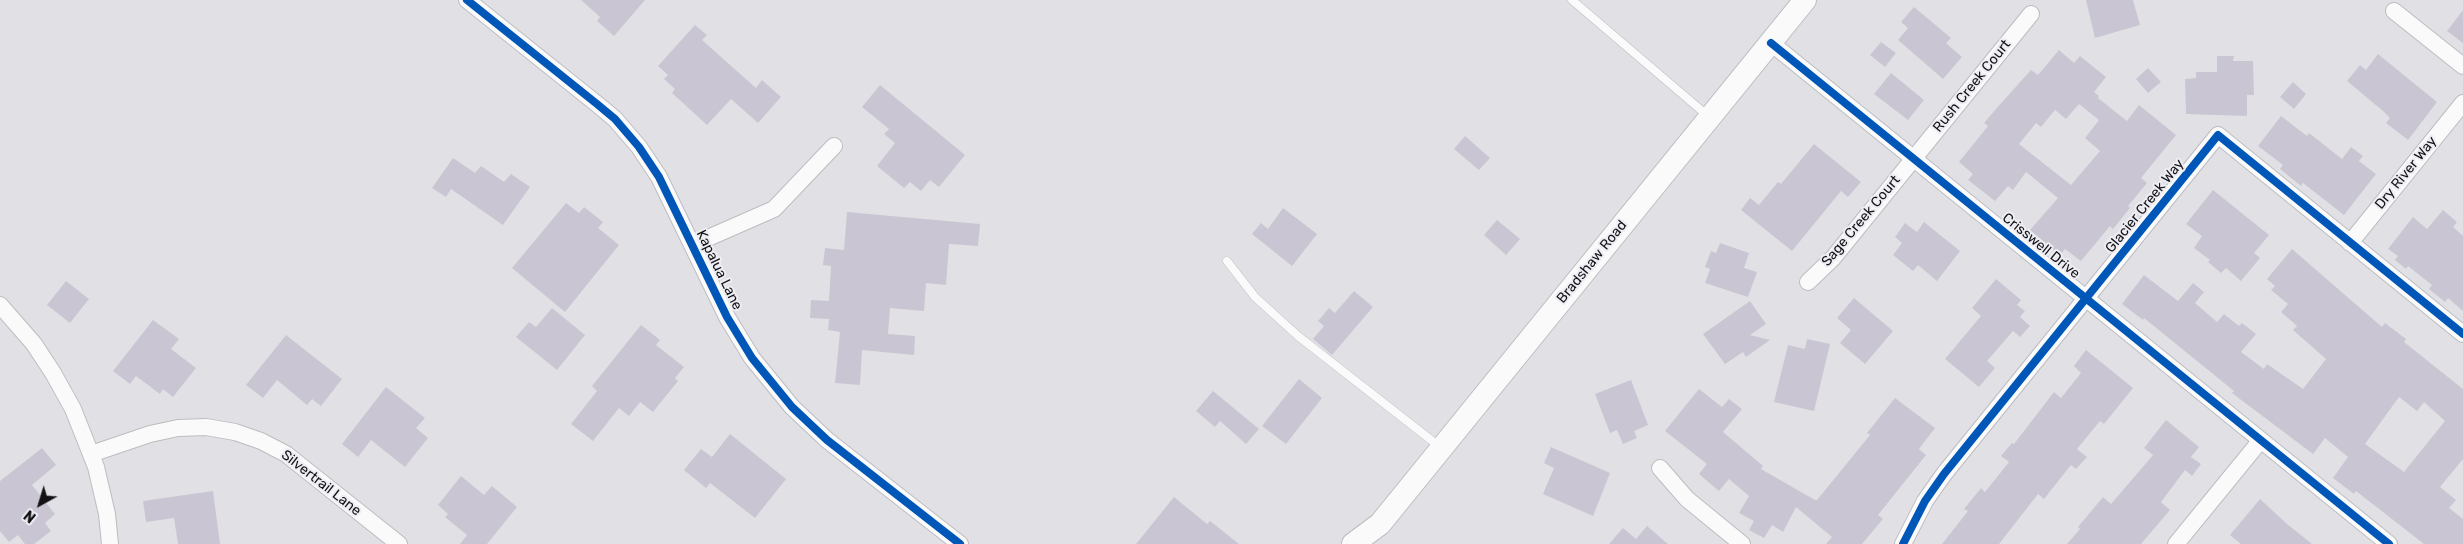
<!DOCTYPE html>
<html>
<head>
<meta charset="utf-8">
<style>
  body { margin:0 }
  #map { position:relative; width:2463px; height:544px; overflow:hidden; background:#e1e1e5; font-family:Rubik,sans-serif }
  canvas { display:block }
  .north { position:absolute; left:15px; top:479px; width:50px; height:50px; -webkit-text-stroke:4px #ededf4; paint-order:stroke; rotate:219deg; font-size:14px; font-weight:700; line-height:20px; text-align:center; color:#131315 }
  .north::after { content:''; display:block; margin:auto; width:18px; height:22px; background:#131315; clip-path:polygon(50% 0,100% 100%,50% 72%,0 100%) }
</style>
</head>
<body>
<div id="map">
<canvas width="2463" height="544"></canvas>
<div class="north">N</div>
</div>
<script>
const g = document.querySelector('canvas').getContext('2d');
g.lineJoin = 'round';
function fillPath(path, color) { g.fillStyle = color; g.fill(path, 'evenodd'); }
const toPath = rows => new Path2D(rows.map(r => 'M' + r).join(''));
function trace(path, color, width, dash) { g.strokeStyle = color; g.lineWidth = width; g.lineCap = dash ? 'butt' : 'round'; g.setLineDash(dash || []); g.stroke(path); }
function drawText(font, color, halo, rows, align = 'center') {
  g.font = font + ' Rubik,sans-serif'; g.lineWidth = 4; g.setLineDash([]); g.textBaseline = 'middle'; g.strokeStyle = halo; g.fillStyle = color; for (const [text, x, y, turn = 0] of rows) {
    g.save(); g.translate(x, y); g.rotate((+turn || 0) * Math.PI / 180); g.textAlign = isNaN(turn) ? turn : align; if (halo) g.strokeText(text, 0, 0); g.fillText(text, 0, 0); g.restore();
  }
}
const building = toPath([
  [581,0,645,0,614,36,597,21,600,17],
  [2086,0,2133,0,2140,25,2095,38],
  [1914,7,1951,38,1946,43,1962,57,1943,79,1898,40,1908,28,1901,22],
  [2463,10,2463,43,2447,31],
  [695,25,707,35,702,40,756,88,762,80,781,97,758,123,731,99,707,125,672,93,675,89,664,79,668,75,658,66],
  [1881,42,1896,53,1885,67,1870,55],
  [2059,50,2074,63,2080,56,2106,77,2094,92,2099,96,2098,98,2127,121,2139,105,2176,135,2141,178,2147,183,2128,206,2130,208,2113,229,2110,226,2081,261,2065,249,2060,255,2030,230,2058,198,2026,172,2013,190,2008,186,1995,201,1968,180,1973,174,1959,162,1988,126,1984,123,1995,110,2031,70,2038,75],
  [2079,104,2099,120,2085,138,2100,151,2071,185,2019,144,2036,123,2041,127,2055,110,2066,119],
  [2378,54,2437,102,2408,140,2386,123,2390,118,2383,111,2347,81,2360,65,2366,70],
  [2217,56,2234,56,2233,61,2253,61,2254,95,2247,95,2247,116,2186,114,2185,79,2196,78,2196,72,2217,72],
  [2148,68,2161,82,2148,93,2136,79],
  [1891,73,1924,100,1908,120,1874,94],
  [2293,82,2306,94,2294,109,2280,97],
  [880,85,965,155,939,187,930,180,921,191,910,182,904,188,877,166,895,143,884,134,889,129,862,107],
  [2281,116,2307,136,2309,133,2342,159,2351,147,2363,156,2359,161,2376,174,2344,215,2303,183,2301,186,2280,169,2283,165,2258,146],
  [1465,136,1490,158,1479,170,1454,149],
  [1814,144,1861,182,1848,197,1841,191,1792,251,1741,210,1750,198,1759,205,1778,182,1781,184],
  [453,158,475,173,481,166,504,182,511,174,530,187,503,225,451,189,446,197,432,188],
  [2213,190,2269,235,2254,253,2260,258,2241,281,2226,268,2221,273,2208,262,2210,260,2194,248,2202,236,2186,224],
  [566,203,579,213,584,207,603,222,598,228,619,245,565,312,512,268],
  [1283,208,1317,234,1292,266,1252,234,1261,223,1268,229],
  [2443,210,2457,222,2453,227,2463,236,2463,311,2448,298,2445,302,2429,289,2432,285,2408,266,2406,269,2395,260,2398,256,2388,249,2413,217,2427,229],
  [847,212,980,224,978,246,949,244,946,285,926,283,924,311,890,308,888,334,915,336,914,355,862,350,860,385,835,383,840,332,828,330,829,319,810,318,811,300,829,301,831,266,823,265,825,248,844,250],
  [1497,220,1520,239,1506,255,1484,235],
  [1924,222,1960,251,1937,281,1918,265,1913,271,1893,255,1902,243,1895,237,1905,223,1917,232],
  [1720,243,1749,253,1744,268,1757,272,1748,297,1705,283,1710,269,1705,267,1711,251,1716,253],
  [2292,249,2382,327,2385,323,2406,339,2404,342,2463,389,2463,459,2440,487,2456,500,2449,508,2463,519,2463,544,2424,544,2356,491,2354,494,2333,478,2348,457,2325,438,2313,454,2232,393,2234,391,2144,318,2143,320,2122,304,2144,275,2178,301,2193,283,2204,292,2195,303,2217,322,2224,314,2239,326,2242,323,2256,334,2241,352,2264,369,2267,364,2303,389,2326,359,2293,330,2297,326,2281,312,2288,304,2271,290,2275,286,2267,279],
  [2399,397,2417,411,2424,402,2445,421,2404,472,2365,444],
  [1996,279,2021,300,2017,305,2025,311,2020,317,2030,326,2020,337,2013,331,1987,361,1995,368,1979,387,1945,359,1981,316,1972,308],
  [66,281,89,299,70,323,47,305],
  [1354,291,1373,307,1332,355,1313,339,1324,326,1318,321,1329,308,1335,313],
  [1854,298,1893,331,1865,364,1840,343,1851,330,1837,318],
  [1750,301,1766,324,1750,335,1770,340,1746,357,1743,352,1725,364,1703,334],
  [552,308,585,335,557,370,516,337,529,322,536,327],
  [153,320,179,339,171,349,196,368,173,397,163,389,160,394,136,376,130,384,113,371],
  [641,325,660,340,656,345,684,367,675,378,678,381,653,412,640,402,629,416,619,408,593,441,571,424,597,391,592,386],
  [286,335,342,379,321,406,312,399,307,405,277,380,263,398,246,385],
  [1807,339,1830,344,1814,411,1774,402,1788,345,1805,349],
  [2086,350,2133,388,2104,424,2100,421,2077,449,2087,457,2076,469,2071,465,2044,499,2038,494,1999,544,1942,544,1968,511,1964,509,1981,488,1985,492,2009,462,2001,456,2012,443,2014,444,2054,392,2061,398,2081,373,2074,366],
  [1299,379,1322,398,1286,444,1262,426],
  [1631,380,1648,425,1634,431,1637,438,1623,444,1617,430,1610,433,1595,394],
  [386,387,425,418,416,428,428,438,405,467,371,440,358,457,342,444],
  [1699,389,1722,407,1729,399,1742,409,1723,432,1763,466,1761,469,1815,500,1817,500,1870,435,1867,433,1895,398,1935,428,1919,449,1926,455,1878,515,1883,519,1862,544,1826,544,1832,537,1796,507,1783,532,1772,525,1764,538,1749,530,1754,521,1739,513,1749,496,1729,479,1719,491,1699,474,1707,464,1665,431],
  [1213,391,1259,429,1246,444,1220,421,1215,427,1196,411],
  [2166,420,2199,447,2191,457,2201,464,2192,476,2185,470,2161,502,2170,510,2141,544,2067,544,2080,529,2078,527,2103,497,2111,504,2153,455,2144,448],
  [730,434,786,479,755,518,710,483,706,488,684,470,701,449,712,457],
  [1551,447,1610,473,1593,516,1543,494,1554,468,1544,463],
  [42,448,56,465,32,485,55,514,45,523,51,531,34,544,25,544,18,535,9,542,0,531,0,481],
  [461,476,484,495,492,486,517,507,487,544,460,544,467,535,445,517,448,514,438,505],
  [213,491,220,544,178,544,174,518,146,522,143,501],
  [1174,497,1207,524,1210,521,1239,544,1136,544],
  [2260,499,2287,524,2312,544,2241,544,2230,535],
  [1647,526,1668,544,1609,544,1623,528,1636,539]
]);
const lane = toPath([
  [1572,0,1708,116],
  [1227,261,1255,297,1298,336,1440,447]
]);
const street = toPath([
  [467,0,597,104,615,119,639,147,659,177,727,317,752,358,792,407,827,440,960,544],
  [2394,11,2463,66],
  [1771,43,2389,544],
  [2350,243,2463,103],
  [692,245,774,209,834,146],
  [1808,282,1833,258,2031,14],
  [0,305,34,344,53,373,73,409,96,467,107,514,110,544],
  [91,454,150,434,178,428,206,427,235,432,261,441,286,454,399,544],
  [1660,468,1687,499,1742,544],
  [1903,544,1925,501,1944,474,2218,135,2463,334],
  [2176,544,2261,440]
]);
const secondary = toPath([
  [1353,544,1380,524,1805,0]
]);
const cycleway = toPath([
  [467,0,597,104,615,119,639,147,659,177,727,317,752,358,792,407,827,440,960,544],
  [1771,43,2389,544],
  [1903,544,1925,501,1944,474,2218,135,2463,334]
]);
const streetNames = [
  ["Rush Creek Court",1972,86,-51],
  ["Dry River Way",2406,173,-51],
  ["Glacier Creek Way",2145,206,-51],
  ["Sage Creek Court",1861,221,-50],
  ["Crisswell Drive",2041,246,39],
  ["Bradshaw Road",1592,262,-51],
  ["Kapalua Lane",719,270,64],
  ["Silvertrail Lane",321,483,38]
];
fillPath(building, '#cac5d2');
trace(lane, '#bdbdc0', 9);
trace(street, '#bdbdc0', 18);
trace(secondary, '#bdbdc0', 24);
trace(lane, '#fafafb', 8);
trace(street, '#fafafb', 16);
trace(secondary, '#fafafb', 22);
trace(cycleway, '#0057b8', 8);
drawText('14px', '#131315', '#ededf4', streetNames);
</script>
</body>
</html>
